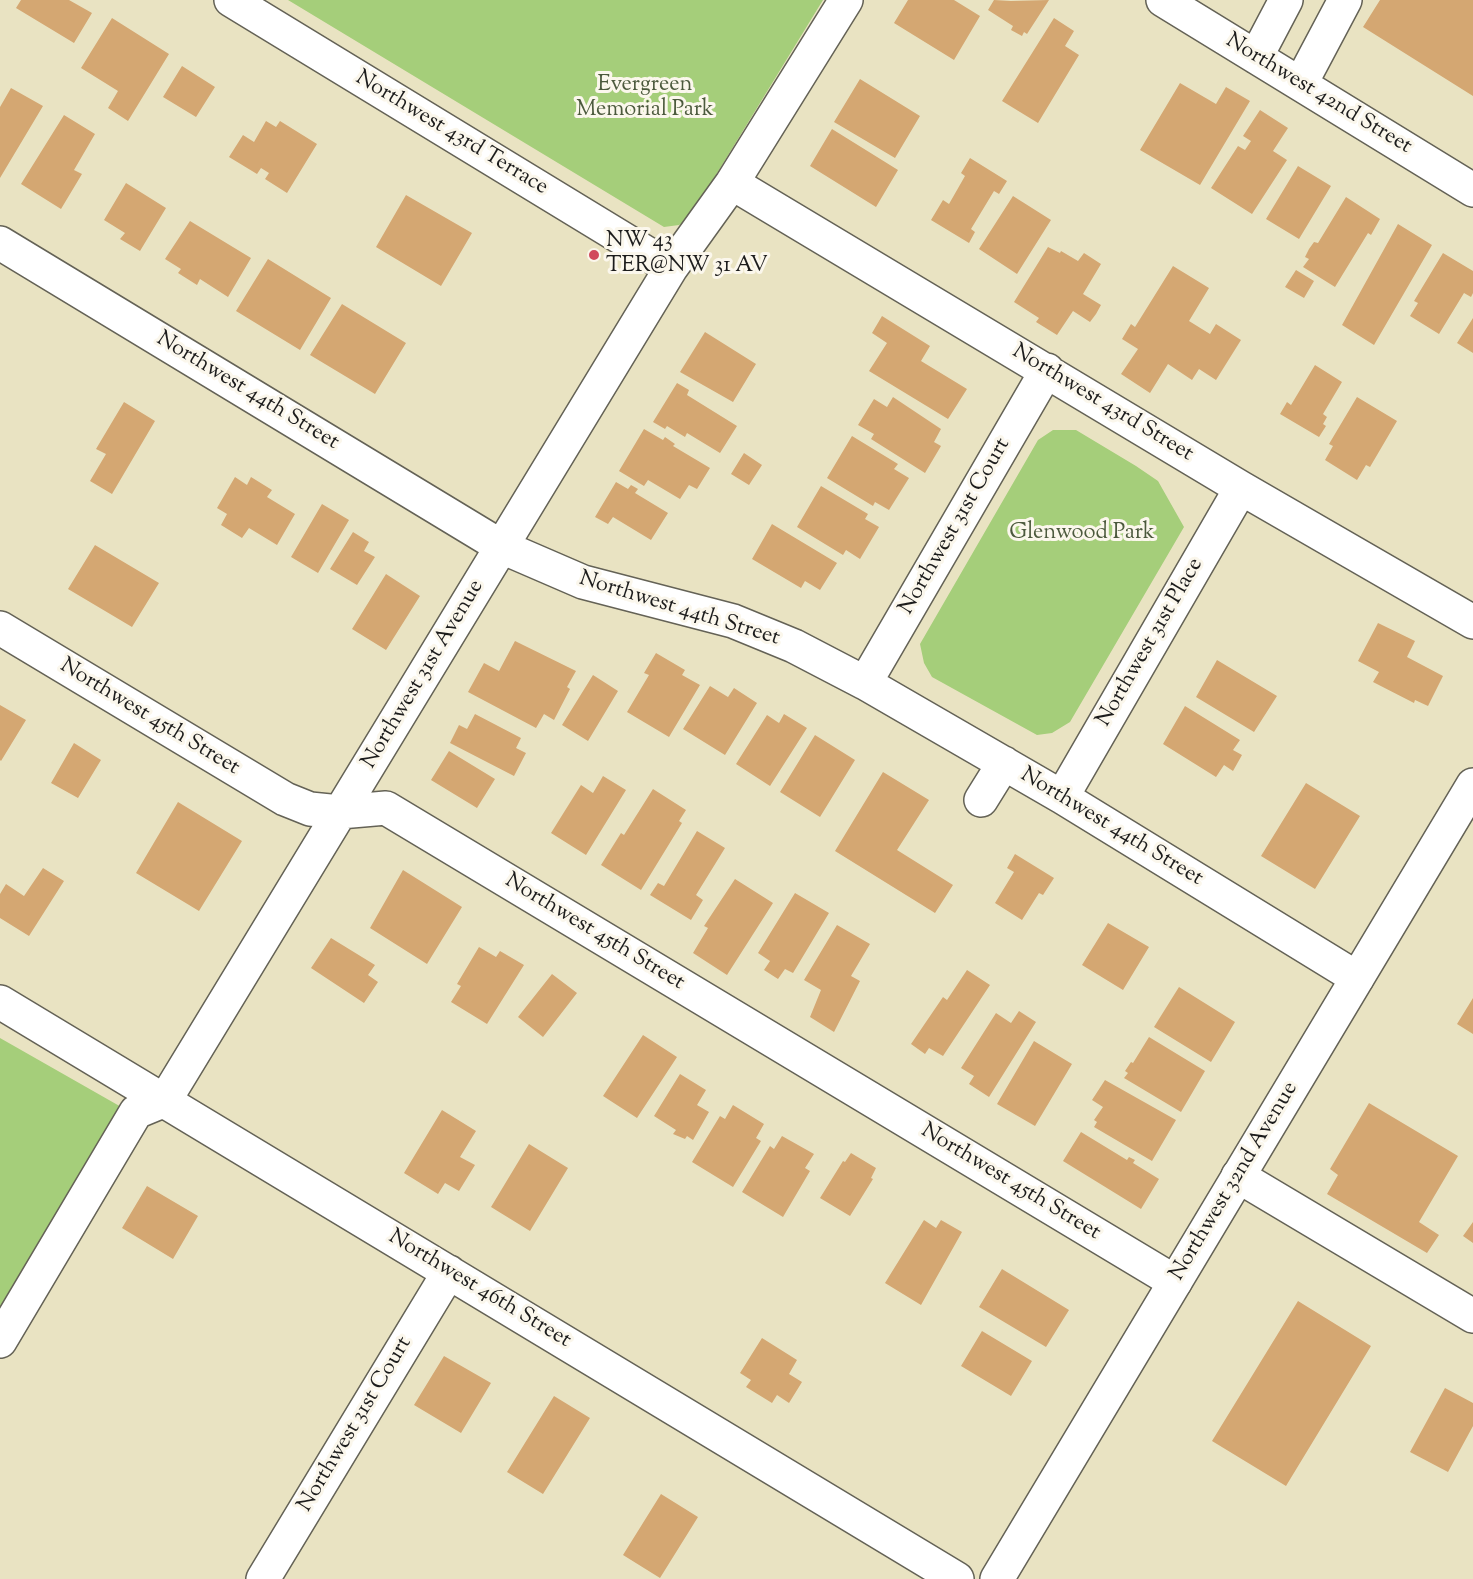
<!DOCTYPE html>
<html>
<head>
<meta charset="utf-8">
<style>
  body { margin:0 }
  canvas { display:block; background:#e9e3c2 }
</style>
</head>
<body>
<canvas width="1473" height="1579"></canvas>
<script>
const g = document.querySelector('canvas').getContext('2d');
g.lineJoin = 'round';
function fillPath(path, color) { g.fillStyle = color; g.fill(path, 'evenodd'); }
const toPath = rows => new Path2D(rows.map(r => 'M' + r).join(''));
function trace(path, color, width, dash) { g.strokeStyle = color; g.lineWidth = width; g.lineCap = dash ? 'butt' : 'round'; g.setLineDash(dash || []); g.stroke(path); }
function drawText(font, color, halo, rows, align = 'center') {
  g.font = font + ' "Sorts Mill Goudy",serif'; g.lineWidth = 6; g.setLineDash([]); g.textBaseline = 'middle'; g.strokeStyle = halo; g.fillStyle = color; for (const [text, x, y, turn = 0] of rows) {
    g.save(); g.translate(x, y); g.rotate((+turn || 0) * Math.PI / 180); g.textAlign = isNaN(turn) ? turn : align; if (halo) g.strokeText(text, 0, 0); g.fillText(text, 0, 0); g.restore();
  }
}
const green = toPath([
  [288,0,823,0,689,219,679,225,664,227],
  [1053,430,1076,430,1136,466,1158,481,1184,527,1070,722,1052,733,1037,735,932,677,924,663,920,644,1038,440],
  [0,1038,123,1108,0,1312]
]);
const building = toPath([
  [21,0,69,0,92,13,74,43,16,8],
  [908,0,954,0,980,16,954,60,894,23],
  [994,0,1011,1,1049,0,1027,34,1024,32,1022,36,1011,30,1013,26,988,10],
  [1380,0,1473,0,1473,96,1363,27],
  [112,18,169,54,128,121,108,108,118,91,81,68],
  [1054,18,1074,31,1065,46,1079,55,1038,123,1002,101],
  [182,66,215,87,196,117,163,97],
  [860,79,920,116,895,158,834,122],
  [1180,83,1216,104,1226,87,1250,101,1200,185,1140,150],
  [11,88,43,106,0,178,0,107],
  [1260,110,1288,128,1273,151,1287,160,1252,214,1211,188,1238,146,1245,150,1251,141,1243,136],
  [64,115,95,134,74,170,82,174,61,209,21,184],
  [266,121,276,127,280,121,317,144,287,193,265,179,269,173,261,168,257,174,229,157,243,135,254,142],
  [832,129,898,170,876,207,810,166],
  [970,158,1007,181,999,194,994,191,971,229,975,232,969,243,931,220,943,200,949,204,965,176,961,173],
  [1298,166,1331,186,1299,239,1266,219],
  [126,183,166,208,140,251,120,239,125,233,104,220],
  [406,195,472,233,441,286,376,247],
  [1013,196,1051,220,1017,274,979,249],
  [1346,197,1380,219,1371,235,1368,233,1335,287,1303,267,1309,259,1305,257,1309,249,1314,242,1318,243],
  [190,221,251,258,228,297,200,279,197,285,178,273,181,269,165,259],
  [1398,224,1432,245,1374,345,1342,325],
  [1048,247,1060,253,1061,251,1078,261,1084,253,1101,264,1083,294,1101,305,1096,314,1090,322,1073,311,1057,335,1036,322,1039,318,1014,302],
  [1443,253,1473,271,1473,293,1471,297,1464,293,1439,334,1410,316,1418,303,1414,301],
  [268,259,331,298,300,350,236,311],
  [1173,266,1209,288,1189,321,1210,334,1216,324,1241,340,1216,380,1199,369,1192,380,1168,364,1150,393,1121,374,1138,349,1122,339,1131,324,1135,327],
  [1296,270,1314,281,1304,298,1285,287],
  [342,304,406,343,375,394,310,355],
  [882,316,930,346,921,361,967,389,948,419,869,371,887,343,872,333],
  [1473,318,1473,353,1457,343],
  [705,332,756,364,733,402,680,372],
  [1315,365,1342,382,1323,414,1327,417,1323,424,1326,426,1319,437,1280,414,1287,402,1291,405],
  [677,383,689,390,687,395,737,426,720,453,687,433,685,437,667,426,665,429,653,422],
  [893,397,941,429,934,442,941,446,925,473,871,439,874,434,858,425,874,399,887,407],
  [1357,397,1397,421,1370,467,1366,465,1357,480,1325,460,1333,446,1329,444],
  [124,402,155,421,112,494,90,481,106,454,96,449],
  [644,429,663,440,665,437,675,444,673,446,710,468,697,489,689,485,680,499,648,480,644,486,619,471],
  [852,436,898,464,894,469,909,478,889,510,875,502,873,506,827,478],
  [744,453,762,465,749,485,731,474],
  [235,477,247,485,251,477,272,490,267,497,295,514,277,545,249,528,242,538,221,525,227,514,217,508],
  [616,482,628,489,631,485,638,489,635,493,668,513,651,540,613,517,608,524,595,517],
  [821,486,868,514,865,519,879,527,860,559,846,550,843,555,797,527],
  [322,504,349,520,318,573,291,557],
  [772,524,837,563,820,590,805,581,801,588,752,559],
  [353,532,369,542,364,551,375,557,357,585,330,569],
  [95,545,159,583,132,627,68,589],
  [386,574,420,596,386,650,352,629],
  [1378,623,1415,641,1407,657,1443,676,1428,706,1415,700,1414,703,1373,682,1379,672,1358,661],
  [515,641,576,671,567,687,570,689,554,720,544,714,536,728,468,692,484,663,499,671],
  [656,653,685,670,682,675,700,685,669,737,627,712,649,675,644,673],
  [1217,660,1277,696,1254,732,1196,697],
  [593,675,618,691,588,741,562,725],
  [710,686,728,697,734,688,757,703,725,755,683,729],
  [0,705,26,720,1,761,0,760],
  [1185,706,1240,740,1233,750,1242,755,1233,771,1224,765,1216,777,1163,744],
  [475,714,521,738,516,748,526,753,514,776,450,743,459,725,467,729],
  [784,714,807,728,770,786,736,764,767,715,779,723],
  [815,735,855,760,820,817,780,792],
  [74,743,101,760,78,798,51,783],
  [449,751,495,779,477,808,431,780],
  [883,772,929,800,897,850,953,885,935,913,835,851],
  [603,776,626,790,586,855,551,833,581,785,593,793],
  [1306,783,1360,816,1315,889,1261,856],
  [653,789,686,810,679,821,682,823,641,890,601,865,621,833,624,835],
  [178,802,242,841,199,911,136,873],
  [697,831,725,848,696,895,703,900,691,920,650,895,658,883,664,886],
  [1015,854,1054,878,1043,895,1039,893,1022,920,995,903,1014,872,1007,868],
  [43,868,64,881,29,936,0,918,0,894,6,884,24,896],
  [403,870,462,907,427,964,370,928],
  [735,879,773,903,727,975,693,953,708,928,704,926],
  [795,893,829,913,793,973,785,969,778,979,764,970,770,961,758,953],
  [1108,923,1149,947,1123,990,1082,965],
  [837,925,870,944,851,976,860,981,834,1032,810,1017,821,990,804,980],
  [331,938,375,965,368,975,378,982,364,1003,311,968],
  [479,947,496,957,500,951,524,965,487,1024,451,1002,461,986,457,984],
  [967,970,990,985,943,1056,929,1048,925,1054,911,1044,943,997,947,1000],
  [552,974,577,993,543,1037,518,1017],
  [1179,987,1235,1022,1211,1062,1154,1027],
  [1473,998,1473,1034,1457,1024],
  [1019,1011,1036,1022,989,1097,969,1084,974,1076,961,1068,996,1013,1011,1023],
  [643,1035,677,1057,637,1118,603,1096],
  [1149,1037,1205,1071,1181,1112,1124,1078,1128,1073,1125,1071,1131,1062,1133,1063],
  [1034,1041,1072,1064,1035,1126,997,1104],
  [680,1074,706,1090,697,1105,709,1112,693,1140,687,1136,685,1139,673,1134,676,1130,654,1116],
  [1105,1080,1176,1120,1152,1161,1094,1127,1097,1122,1094,1120,1103,1107,1092,1100],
  [1369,1103,1458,1156,1419,1222,1439,1235,1427,1253,1327,1194,1338,1175,1330,1169],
  [733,1105,764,1124,756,1138,761,1141,733,1187,692,1162,720,1116,725,1119],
  [442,1110,476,1131,460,1157,475,1165,459,1191,445,1183,438,1194,404,1173],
  [1081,1132,1127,1160,1129,1157,1135,1160,1133,1163,1159,1179,1141,1209,1063,1161],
  [782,1136,814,1154,805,1168,810,1171,783,1217,742,1192,770,1146,774,1149],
  [529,1144,568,1168,530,1231,491,1207],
  [851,1153,876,1168,871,1178,873,1179,850,1216,820,1198,843,1161,845,1162],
  [147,1186,198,1216,173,1259,122,1228],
  [924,1220,936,1228,941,1220,962,1232,921,1305,885,1283],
  [1473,1222,1473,1243,1463,1236],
  [1002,1269,1069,1310,1046,1347,979,1307],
  [1298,1301,1371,1346,1286,1486,1212,1441],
  [982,1331,1032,1361,1011,1396,961,1366],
  [762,1338,797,1360,789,1374,802,1382,789,1403,777,1395,772,1403,746,1387,751,1380,740,1373],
  [444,1356,491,1383,461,1433,414,1405],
  [1445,1388,1473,1403,1473,1426,1448,1472,1410,1452],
  [554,1396,590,1418,543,1494,507,1472],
  [661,1494,698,1517,660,1578,623,1555]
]);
const minor = toPath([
  [231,0,671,268],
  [1163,0,1473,190],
  [1256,57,1286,0],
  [1301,83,1345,0],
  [732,183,1241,488,1473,622],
  [0,243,502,547,583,582,733,621,794,646,865,683,1062,797,1357,978],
  [0,628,285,799,310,809,340,812,386,808,1175,1282],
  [865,683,1047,370],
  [1062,797,1241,488],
  [981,800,1004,763],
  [0,1002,957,1579],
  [1238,1176,1473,1316],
  [0,1341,136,1112,165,1100,671,268,732,183,846,0],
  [263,1579,449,1272]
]);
const major = toPath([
  [997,1579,1473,785]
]);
const markers = [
  [594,255,6,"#d1495b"]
];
const parkNames = [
  ["Evergreen",645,86],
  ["Memorial Park",645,111],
  ["Glenwood Park",1082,534]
];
const streetNames = [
  ["Northwest 42nd Street",1318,95,31],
  ["Northwest 43rd Terrace",451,134,31],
  ["Northwest 44th Street",247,392,31],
  ["Northwest 43rd Street",1102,404,31],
  ["Northwest 31st Court",956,527,-60],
  ["Northwest 44th Street",679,610,17],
  ["Northwest 31st Place",1151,643,-60],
  ["Northwest 31st Avenue",424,675,-59],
  ["Northwest 45th Street",149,718,31],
  ["Northwest 44th Street",1111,828,31],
  ["Northwest 45th Street",594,933,31],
  ["Northwest 32nd Avenue",1235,1182,-59],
  ["Northwest 45th Street",1010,1183,31],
  ["Northwest 46th Street",479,1290,31],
  ["Northwest 31st Court",356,1425,-59]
];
const poiNames = [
  ["NW 43",606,242],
  ["TER@NW 31 AV",606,267]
];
fillPath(green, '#a5ce7a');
fillPath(building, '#d4a772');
trace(minor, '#646256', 36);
trace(major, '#646256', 36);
trace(minor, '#fff', 33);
trace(major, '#fff', 33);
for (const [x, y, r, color] of markers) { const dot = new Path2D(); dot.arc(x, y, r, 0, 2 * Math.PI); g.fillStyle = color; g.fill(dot); trace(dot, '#fbf7ec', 2); }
drawText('22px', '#4c5a3d', '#fbf7ec', parkNames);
drawText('22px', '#1c1c1c', '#fbf7ec', streetNames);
drawText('22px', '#1c1c1c', '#fbf7ec', poiNames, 'left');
</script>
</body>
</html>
